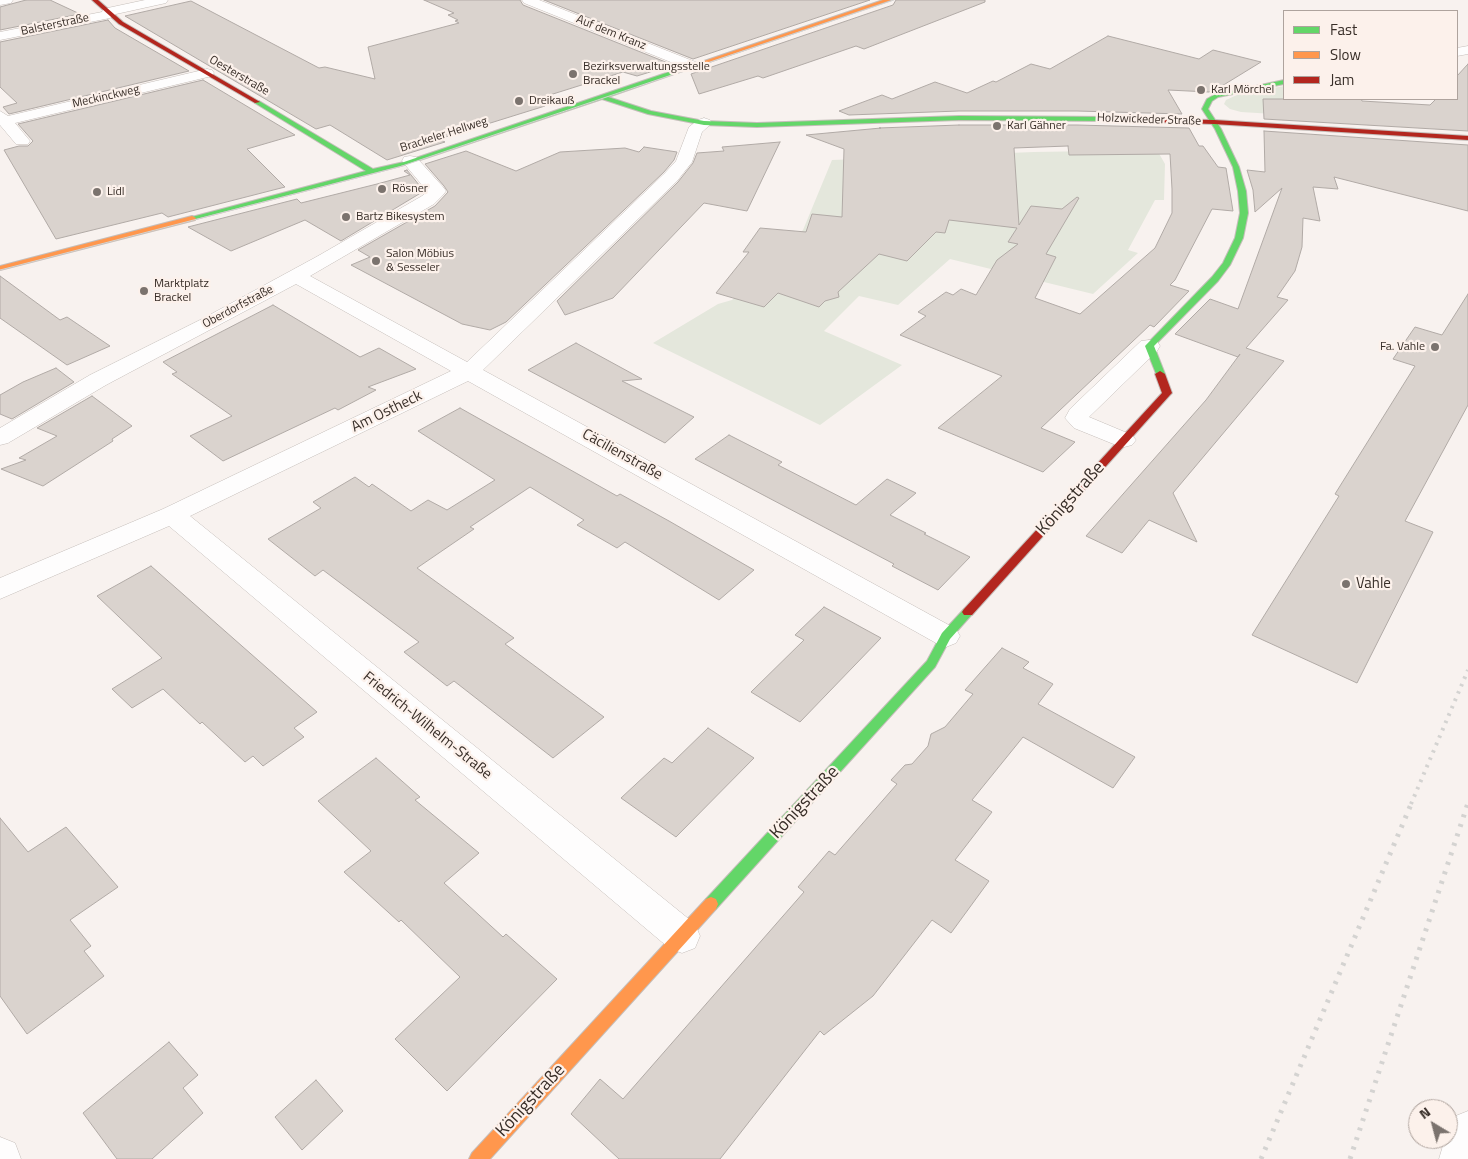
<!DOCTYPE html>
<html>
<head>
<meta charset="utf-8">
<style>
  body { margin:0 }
  #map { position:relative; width:1468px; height:1159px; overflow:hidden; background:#f8f2ef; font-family:"Titillium Web",sans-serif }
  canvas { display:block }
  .legend { position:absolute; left:1283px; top:10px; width:175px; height:90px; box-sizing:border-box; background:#fcf1eb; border:1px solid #aea39d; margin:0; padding:6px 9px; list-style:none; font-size:15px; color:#382e28 }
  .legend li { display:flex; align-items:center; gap:10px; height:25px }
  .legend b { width:25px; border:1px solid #aea39d }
  .north { position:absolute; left:1408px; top:1099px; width:50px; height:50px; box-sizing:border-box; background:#fcf1eb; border:1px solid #aea39d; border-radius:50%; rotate:323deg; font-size:14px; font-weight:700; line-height:20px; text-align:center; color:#382e28 }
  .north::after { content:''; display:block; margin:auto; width:18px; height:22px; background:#7b736e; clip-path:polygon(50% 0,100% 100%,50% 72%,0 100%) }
</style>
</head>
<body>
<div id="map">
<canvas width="1468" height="1159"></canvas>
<ul class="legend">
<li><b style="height:6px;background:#63d668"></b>Fast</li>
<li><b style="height:6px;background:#ff974d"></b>Slow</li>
<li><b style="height:6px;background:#b3261e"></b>Jam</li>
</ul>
<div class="north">N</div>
</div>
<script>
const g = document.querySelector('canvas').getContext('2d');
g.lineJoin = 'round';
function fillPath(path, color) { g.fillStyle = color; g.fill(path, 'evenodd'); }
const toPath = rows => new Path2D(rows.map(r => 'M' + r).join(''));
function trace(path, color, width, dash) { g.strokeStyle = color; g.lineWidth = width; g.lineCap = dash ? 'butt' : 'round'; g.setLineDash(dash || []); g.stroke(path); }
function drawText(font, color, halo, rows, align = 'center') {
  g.font = font + ' "Titillium Web",sans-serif'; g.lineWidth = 4.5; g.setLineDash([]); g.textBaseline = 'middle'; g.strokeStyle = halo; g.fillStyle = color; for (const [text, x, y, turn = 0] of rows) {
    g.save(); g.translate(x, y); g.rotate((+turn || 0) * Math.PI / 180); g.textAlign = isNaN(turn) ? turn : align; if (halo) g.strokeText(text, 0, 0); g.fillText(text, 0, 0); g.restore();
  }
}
const green = toPath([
  [1284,86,1284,99,1314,99,1322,117,1241,112,1230,109,1224,104,1226,100,1237,95],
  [1157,150,1165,164,1164,200,1155,200,1128,250,1138,253,1093,294,950,259,898,305,859,296,824,331,902,365,820,425,653,343,718,304,732,300,803,230,832,160,1034,152]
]);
const building = toPath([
  [26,0,50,0,80,14,0,30,0,7,26,0],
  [424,0,520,0,523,5,673,65,637,76,623,72,537,99,535,100,545,106,439,139,445,142,387,160,330,125,316,129,125,16,191,1,319,68,325,67,375,79,368,47,459,23,455,21,458,20,448,15,454,13,424,0],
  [544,0,870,0,693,59,544,0],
  [896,0,985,0,985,2,864,49,856,46,763,78,758,76,699,94,691,74,893,5,896,0],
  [108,20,115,28,189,71,9,114,3,107,17,103,0,87,0,42,108,20],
  [1108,36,1199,59,1213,50,1261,62,1217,89,1209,92,1168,90,1182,114,1077,111,959,111,849,115,839,111,882,95,892,99,935,82,967,93,993,81,996,82,1031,64,1050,69,1108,36],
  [1468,64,1468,131,1264,119,1263,99,1361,99,1362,101,1430,105,1436,99,1457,99,1457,76,1468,64],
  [203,80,295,135,247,149,285,187,168,217,162,213,56,239,4,150,19,146,28,146,33,141,18,124,203,80],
  [959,125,1077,125,1189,128,1199,146,1203,146,1218,167,1226,168,1233,211,1212,209,1175,280,1170,285,1189,291,1154,327,1150,325,1041,428,1075,442,1043,472,938,428,1002,376,900,335,926,316,918,312,946,292,953,295,961,289,976,295,997,260,1018,244,1008,242,1017,228,949,220,945,233,936,232,907,261,879,254,838,292,839,297,825,301,819,307,778,293,764,307,716,293,749,252,743,252,760,228,806,232,812,214,842,217,844,149,806,135,881,128,879,128,959,125],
  [1068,146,1069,155,1170,154,1172,189,1172,213,1155,248,1080,314,1035,298,1056,257,1046,254,1079,198,1077,197,1062,209,1031,206,1019,225,1014,148,1068,146],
  [1264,131,1468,145,1468,211,1334,177,1338,189,1313,187,1320,221,1303,218,1302,247,1295,271,1277,297,1288,300,1246,348,1284,361,1173,493,1197,542,1149,520,1122,553,1086,536,1206,400,1240,354,1238,357,1175,334,1210,299,1238,309,1282,188,1255,212,1253,190,1247,170,1265,172,1264,131],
  [780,142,747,211,704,203,613,298,565,315,557,301,678,182,693,163,697,153,724,151,722,147,780,142],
  [644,147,677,152,674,160,664,172,506,322,490,330,462,324,351,265,370,257,358,250,435,206,448,192,444,186,425,164,466,151,516,171,560,152,625,148,639,152,644,147],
  [407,170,424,191,341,241,305,220,231,251,188,227,297,199,301,203,377,184,410,175,404,171,407,170],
  [0,276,60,320,67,317,110,346,67,365,0,318,0,276],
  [1468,294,1468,405,1405,521,1433,532,1357,683,1252,635,1339,496,1335,494,1415,366,1393,359,1415,327,1442,335,1468,294],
  [273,305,360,357,379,348,416,369,368,387,376,390,338,410,335,408,223,461,190,436,232,416,172,374,177,372,163,362,273,305],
  [576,343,642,379,622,381,694,417,665,443,528,370,576,343],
  [56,368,74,382,12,419,0,414,0,395,23,382,56,368],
  [92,396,132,426,112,439,113,441,43,486,1,469,26,460,19,458,57,436,37,428,92,396],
  [460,408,617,496,620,494,669,521,754,570,719,600,625,542,617,548,577,525,584,520,530,487,470,527,474,529,417,568,514,638,505,644,604,717,553,758,454,681,447,686,404,652,419,642,323,570,315,576,268,539,321,508,313,502,355,477,369,487,372,484,411,511,428,500,447,510,495,480,418,431,460,408],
  [729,435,782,462,778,465,856,505,887,479,916,493,890,515,926,533,924,534,970,557,938,590,892,566,894,564,695,459,729,435],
  [151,566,317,712,294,728,304,737,263,766,253,756,245,762,202,722,200,724,163,689,132,708,112,689,162,658,97,596,151,566],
  [824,607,881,638,800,722,751,692,804,640,795,635,824,607],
  [1002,648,1029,662,1023,668,1053,684,1038,704,1135,757,1113,788,1023,737,972,800,992,812,955,860,989,881,951,933,932,920,873,996,824,1035,820,1031,720,1159,619,1159,571,1114,600,1079,623,1099,804,892,798,887,829,851,835,855,897,784,891,780,905,765,912,764,928,746,931,734,945,727,973,694,965,690,1002,648],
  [708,728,754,758,676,837,621,798,664,758,672,763,708,728],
  [376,758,420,797,415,800,479,853,444,883,503,937,506,934,557,979,447,1091,395,1039,460,977,401,920,399,922,344,872,371,851,318,801,376,758],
  [0,818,28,852,66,827,118,887,70,920,91,946,84,951,104,976,27,1034,0,996,0,818],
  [169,1042,198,1075,183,1088,203,1113,152,1159,117,1159,83,1113,169,1042],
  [316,1080,343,1111,302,1150,275,1117,316,1080]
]);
const street = toPath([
  [0,0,13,0,11,3,0,5,0,0],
  [145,0,168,0,166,3,116,14,110,18,0,40,0,32,102,12,103,9,145,0],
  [522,0,539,0,698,63,700,66,698,69,688,69,524,3,522,0],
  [1468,46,1468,54,1457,56,1457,48,1468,46],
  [207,69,212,70,214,73,212,76,15,123,30,141,28,144,16,144,0,125,0,111,8,116,207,69],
  [704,118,710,120,712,123,702,132,692,162,677,181,483,370,956,629,960,636,956,643,946,647,936,643,468,381,190,516,695,924,700,936,695,948,682,953,669,948,169,526,0,599,0,578,163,509,451,371,296,284,106,385,8,443,0,445,0,428,90,375,204,318,318,256,422,196,427,191,402,161,404,157,410,156,416,157,443,187,446,191,443,195,434,204,310,276,467,362,665,173,676,161,689,127,698,120,704,118],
  [1149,340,1157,341,1160,346,1157,351,1089,417,1132,435,1136,440,1132,445,1124,447,1116,445,1074,428,1065,418,1070,409,1141,341,1149,340],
  [1468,1111,1468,1159,1439,1159,1445,1139,1448,1139,1448,1130,1453,1117,1468,1111],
  [0,1137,15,1143,21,1159,0,1159,0,1137]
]);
const fast = toPath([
  [672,71,675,73,674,74,608,97,651,111,704,121,757,123,959,116,1116,117,1119,119,1116,121,959,120,757,127,704,125,648,114,602,99,408,164,192,220,188,218,366,171,255,103,255,101,259,101,373,169,404,162,672,71],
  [1284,80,1284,84,1218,97,1212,101,1208,109,1221,129,1239,167,1246,191,1248,213,1243,238,1230,265,1218,281,1154,346,1165,374,1163,376,1157,376,1145,346,1212,277,1223,263,1235,238,1240,213,1238,191,1233,167,1215,129,1202,109,1207,99,1214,95,1284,80],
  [968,608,974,612,950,639,935,667,716,909,711,911,706,909,704,904,706,899,927,661,942,633,964,609,968,608]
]);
const slow = toPath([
  [883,0,891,0,674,74,669,73,883,0],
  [192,216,196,218,195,220,0,270,0,266,192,216],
  [711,897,716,899,718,904,716,909,490,1159,469,1159,472,1153,706,899,711,897]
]);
const jam = toPath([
  [92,0,98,0,123,22,260,102,255,103,119,24,92,0],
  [1114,118,1214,120,1468,136,1468,140,1214,124,1116,121,1114,120,1114,118],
  [1160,371,1165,374,1172,393,1170,395,972,615,964,615,962,612,964,609,1162,393,1155,374,1160,371]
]);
const tram = toPath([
  [0,270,399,167,894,0]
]);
const railFar1 = toPath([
  [1411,804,1468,670]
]);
const rail = toPath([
  [1261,1159,1412,802],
  [1350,1159,1468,803]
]);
const markers = [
  [573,74,5,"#7b736e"],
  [1201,90,5,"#7b736e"],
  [519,101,5,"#7b736e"],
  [997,126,5,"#7b736e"],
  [382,189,5,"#7b736e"],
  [97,192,5,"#7b736e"],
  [346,217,5,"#7b736e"],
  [376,261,5,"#7b736e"],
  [144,291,5,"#7b736e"],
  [1435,347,5,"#7b736e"],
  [1346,584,5,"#7b736e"]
];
const farStreetnames = [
  ["Balsterstraße",55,25,-12],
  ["Auf dem Kranz",611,33,22],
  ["Oesterstraße",239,76,30],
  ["Meckinckweg",106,97,-13],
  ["Holzwickeder Straße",1149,120,2],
  ["Brackeler Hellweg",444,135,-18],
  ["Oberdorfstraße",238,307,-28]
];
const farPoinames = [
  ["Bezirksverwaltungsstelle",583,67],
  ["Brackel",583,81],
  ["Karl Mörchel",1211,90],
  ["Dreikauß",529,101],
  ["Karl Gähner",1007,126],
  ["Rösner",392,189],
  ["Lidl",107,192],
  ["Bartz Bikesystem",356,217],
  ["Salon Möbius",386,254],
  ["& Sesseler",386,268],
  ["Marktplatz",154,284],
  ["Brackel",154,298],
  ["Fa. Vahle",1425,347,"right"]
];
const streetNames = [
  ["Am Ostheck",387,412,-26],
  ["Cäcilienstraße",622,455,29],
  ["Friedrich-Wilhelm-Straße",427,726,39]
];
const poiNames = [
  ["Vahle",1356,584]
];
const nearStreetnames = [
  ["Königstraße",1071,499,-48],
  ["Königstraße",805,803,-47],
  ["Königstraße",531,1101,-47]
];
fillPath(green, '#e4e7dc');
fillPath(building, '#dad3ce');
trace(building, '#b1aaa6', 1);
trace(street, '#c5beba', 1);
trace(fast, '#c5beba', 2);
trace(slow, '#c5beba', 2);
trace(jam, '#c5beba', 2);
fillPath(street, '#fefdfd');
fillPath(fast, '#63d668');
fillPath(slow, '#ff974d');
fillPath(jam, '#b3261e');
trace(tram, '#d4d3d1', 1);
trace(railFar1, '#d4d3d1', 4, [2.5, 5.5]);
trace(rail, '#d4d3d1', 5, [3, 7]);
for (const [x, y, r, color] of markers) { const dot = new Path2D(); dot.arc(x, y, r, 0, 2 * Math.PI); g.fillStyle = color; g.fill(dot); trace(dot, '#fcf1eb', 2); }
drawText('12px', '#382e28', '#fcf1eb', farStreetnames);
drawText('12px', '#382e28', '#fcf1eb', farPoinames, 'left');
drawText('15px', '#382e28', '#fcf1eb', streetNames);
drawText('15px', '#382e28', '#fcf1eb', poiNames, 'left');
drawText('18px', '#382e28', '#fcf1eb', nearStreetnames);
</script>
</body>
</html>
